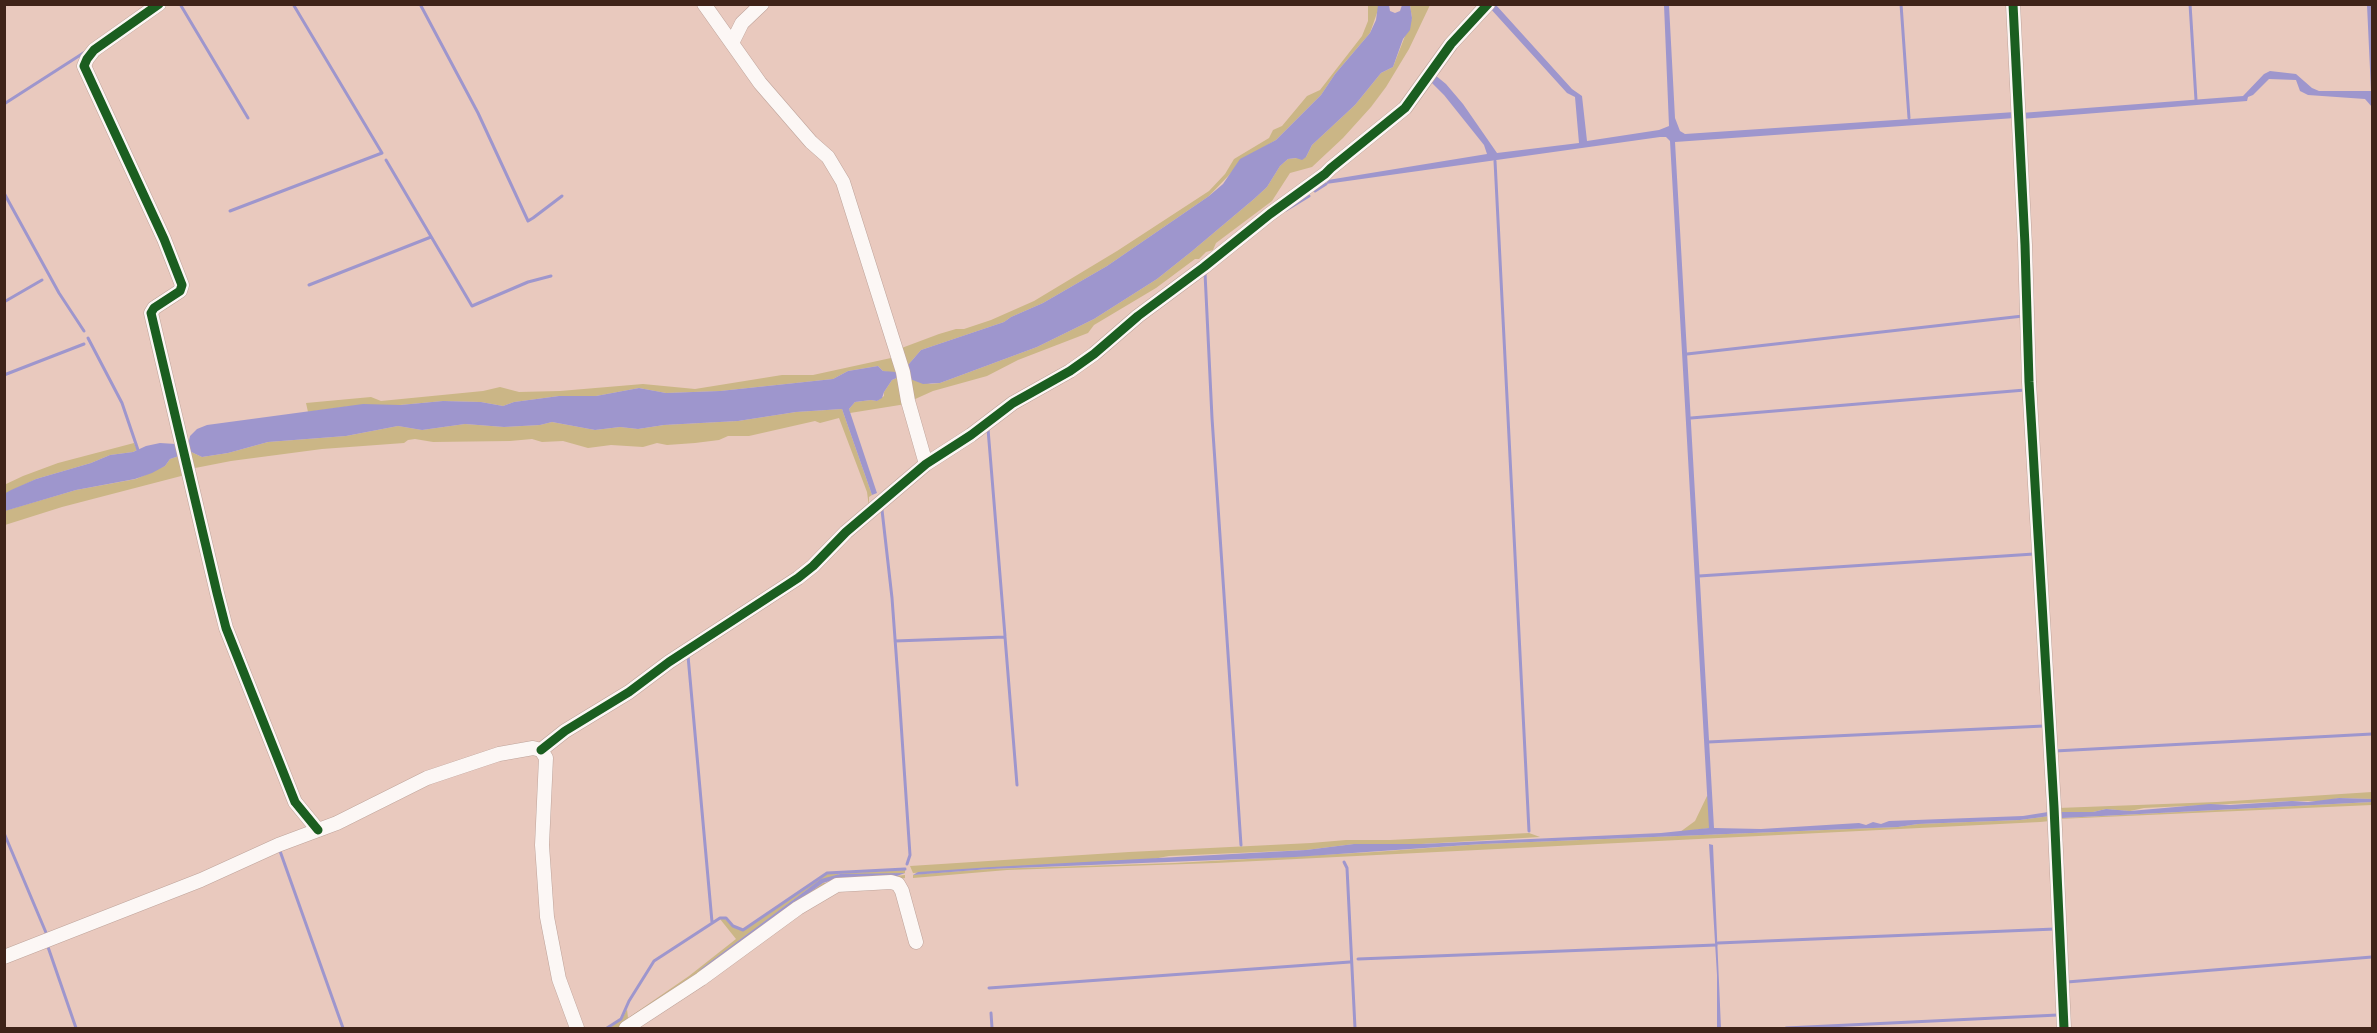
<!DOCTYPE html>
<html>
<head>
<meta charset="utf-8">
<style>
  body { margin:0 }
  #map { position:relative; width:2377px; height:1033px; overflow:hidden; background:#e9c9be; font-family:Quicksand,sans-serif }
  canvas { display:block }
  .frame { position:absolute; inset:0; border:6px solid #3f2319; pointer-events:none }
</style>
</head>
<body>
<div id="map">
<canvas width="2377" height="1033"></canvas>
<div class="frame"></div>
</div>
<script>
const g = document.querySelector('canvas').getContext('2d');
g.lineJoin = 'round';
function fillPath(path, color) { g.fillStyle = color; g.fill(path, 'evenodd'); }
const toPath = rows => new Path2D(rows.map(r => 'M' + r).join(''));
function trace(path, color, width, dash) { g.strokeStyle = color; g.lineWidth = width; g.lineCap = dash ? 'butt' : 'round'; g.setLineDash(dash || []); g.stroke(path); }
const green = toPath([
  [1368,5,1378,5,1378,10,1370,33,1335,74,1321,95,1276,140,1257,151,1231,173,1209,196,1107,266,1043,303,1011,317,1004,322,921,350,908,365,899,349,939,334,956,329,964,329,991,320,1034,301,1117,251,1209,191,1225,174,1234,159,1269,138,1273,130,1282,126,1307,96,1320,90,1362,36,1368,21],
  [1410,5,1430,5,1409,49,1386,87,1371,107,1343,138,1312,167,1290,173,1272,201,1216,243,1213,250,1206,252,1199,259,1195,259,1156,288,1094,325,1088,333,1018,360,987,376,933,391,913,400,910,379,931,384,940,383,1037,347,1094,319,1157,279,1191,252,1254,199,1267,187,1280,166,1288,159,1306,157,1312,145,1355,105,1381,73,1393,67,1412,18],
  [891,358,899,374,883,371,878,366,848,371,833,379,720,391,666,393,639,388,596,396,559,396,514,402,503,406,481,402,443,401,400,405,352,406,308,412,306,403,371,397,381,401,483,391,500,387,519,392,560,391,643,384,695,389,782,375,813,375],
  [901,376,906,404,850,413,849,409,855,402,871,400,877,401,884,396,884,392,892,380],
  [842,409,872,495,869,497,869,507,867,492,839,418,820,423,815,421,749,436,728,436,719,440,695,443,667,445,657,443,643,447,611,445,588,448,563,441,542,442,532,439,510,441,433,442,415,439,408,440,404,443,322,449,231,461,190,469,187,450,202,457,228,453,268,442,346,436,398,426,422,430,465,424,504,427,540,425,552,422,595,430,620,427,638,429,664,425,738,421,796,412],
  [134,443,137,450,133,452,110,455,91,463,36,479,5,494,4,485,23,476,58,463],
  [179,456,185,475,62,507,5,525,4,511,76,490,136,479,165,466,170,459],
  [2372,792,2372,799,2339,798,2325,801,2292,801,2144,808,2130,811,2106,809,2093,812,2058,812,2058,808,2217,802],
  [1707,796,1709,797,1710,828,1680,832,1695,821],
  [2372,802,2372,805,2058,819,2061,816,2063,818],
  [2050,816,2050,821,2040,822,1216,863,1007,870,913,878,913,875,922,874,989,869,1175,863,1374,852,1482,844,1898,827,1918,824,2020,820],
  [1529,833,1540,837,1421,844,1354,844,1306,850,1169,856,1153,859,913,873,910,866,1129,852,1311,843,1346,840,1390,840],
  [905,870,905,873,894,874,840,874,808,889,703,968,823,883,905,875,905,878,896,880,833,884,622,1028,609,1028,622,1019,627,1009,628,1018,689,976,736,939,720,919,725,919,733,927,743,931,827,874]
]);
const water = toPath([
  [1378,5,1389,5,1390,11,1395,13,1400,11,1402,5,1410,5,1412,18,1410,30,1403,39,1393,67,1381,73,1355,105,1312,145,1306,157,1302,160,1296,158,1288,159,1280,166,1267,187,1254,199,1191,252,1157,279,1094,319,1037,347,940,383,923,384,910,379,908,365,921,350,1004,322,1011,317,1043,303,1107,266,1209,196,1223,184,1240,159,1276,140,1321,95,1335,74,1370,33,1376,20],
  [1491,5,1496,5,1572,89,1582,96,1587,141,1659,130,1669,126,1664,5,1669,5,1675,118,1680,131,1685,134,2015,112,2015,118,1675,142,1714,828,1761,829,1859,823,1866,825,1873,822,1881,824,1889,821,2023,816,2048,812,2050,816,2020,820,1918,824,1898,827,1482,844,1295,857,989,869,913,875,918,872,992,867,1306,850,1354,844,1421,844,1661,833,1709,828,1670,141,1666,137,1660,137,1326,184,1328,180,1487,154,1484,145,1444,95,1430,81,1435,75,1446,84,1463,104,1497,153,1579,143,1575,97,1567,93,1489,7],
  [2367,5,2371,5,2372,30,2372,114,2372,107,2365,99,2308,95,2300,91,2296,80,2269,79,2253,95,2248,97,2247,101,2021,119,2021,113,2243,96,2264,74,2270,71,2296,74,2312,88,2319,91,2371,91],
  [878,366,883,371,896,372,901,376,892,380,884,392,882,398,877,401,871,400,855,402,849,409,877,493,872,495,842,409,796,412,738,421,664,425,638,429,620,427,595,430,552,422,540,425,504,427,465,424,422,430,398,426,346,436,268,442,228,453,202,457,187,450,190,436,197,429,207,425,363,404,400,405,443,401,481,402,503,406,514,402,559,396,596,396,639,388,666,393,720,391,833,379,848,371],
  [160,443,176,444,179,456,170,459,165,466,152,473,135,479,76,490,5,511,4,494,11,490,36,479,91,463,110,455,133,452,146,446],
  [2339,798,2372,799,2372,802,2062,818,2058,812,2093,812,2106,809,2130,811,2210,804,2230,805,2292,801,2308,802],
  [1709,844,1713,845,1721,1028,1717,1028,1717,975],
  [905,873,894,877,833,880,823,883,712,964,698,971,821,879,840,874]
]);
const stream = toPath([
  [180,4,248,118],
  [420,4,478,113,528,221,533,218,562,196],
  [1901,4,1909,118],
  [2190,4,2196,100],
  [4,104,85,52],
  [386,160,472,306,528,282,551,276],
  [1495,161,1529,831],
  [1315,191,1326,184],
  [4,193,59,293,84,331],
  [1286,210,1309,196],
  [230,211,382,153,293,4],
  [1205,273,1212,418,1241,845],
  [309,285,431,237],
  [4,302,42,280],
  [88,338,122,403,138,450],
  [1687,354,2023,316],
  [4,375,84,344],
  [1691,418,2025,390],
  [988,429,1005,636],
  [882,510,892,598,899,693,910,855,907,864],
  [1699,576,2034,554],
  [895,641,1005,637,1017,785],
  [688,656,712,922],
  [1708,742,2044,726],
  [2055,751,2372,734],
  [4,833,47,935],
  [280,851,343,1028],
  [1344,862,1347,868,1355,1028],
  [1718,943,2055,929],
  [48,947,76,1028],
  [1358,959,1716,945],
  [2067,982,2372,957],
  [989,988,1350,962],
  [991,1013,992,1028],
  [607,1028,621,1019,629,1001,654,961,720,918,726,918,733,926,743,930,827,873,905,869],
  [1786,1028,2058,1015]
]);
const minor = toPath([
  [159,4,94,50,87,59,84,66,164,239,182,285,180,291,154,308,151,313,217,593,226,628,295,802,318,830],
  [704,4,760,83,811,142,828,157,843,182,903,372,908,401,926,464],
  [2013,4,2025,245,2029,382,2054,807,2064,1028],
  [732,43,742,23,762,4],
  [541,750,565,731,629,692,669,662,798,578,813,566,846,532,926,464,971,435,1013,403,1070,371,1094,354,1138,316,1204,267,1270,214,1325,174,1331,168,1405,108,1451,44,1488,4],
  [4,957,201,880,278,845,337,823,427,778,499,754,533,748,541,750,546,758,542,845,547,917,559,979,577,1028],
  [626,1028,701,979,798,908,837,885,891,882,898,884,902,891,916,942]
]);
const cycleway = toPath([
  [159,4,94,50,87,59,84,66,164,239,182,285,180,291,154,308,151,313,217,593,226,628,295,802,318,830],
  [2013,4,2025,245,2029,382,2054,807,2064,1028],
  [541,750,565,731,629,692,669,662,798,578,813,566,846,532,926,464,971,435,1013,403,1070,371,1094,354,1138,316,1204,267,1270,214,1325,174,1331,168,1405,108,1451,44,1488,4]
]);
fillPath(green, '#cbb686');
fillPath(water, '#9e96cd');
trace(stream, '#9e96cd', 3);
trace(minor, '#bea39a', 15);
trace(minor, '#fcf7f5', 14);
trace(cycleway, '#1b5e20', 9);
</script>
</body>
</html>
